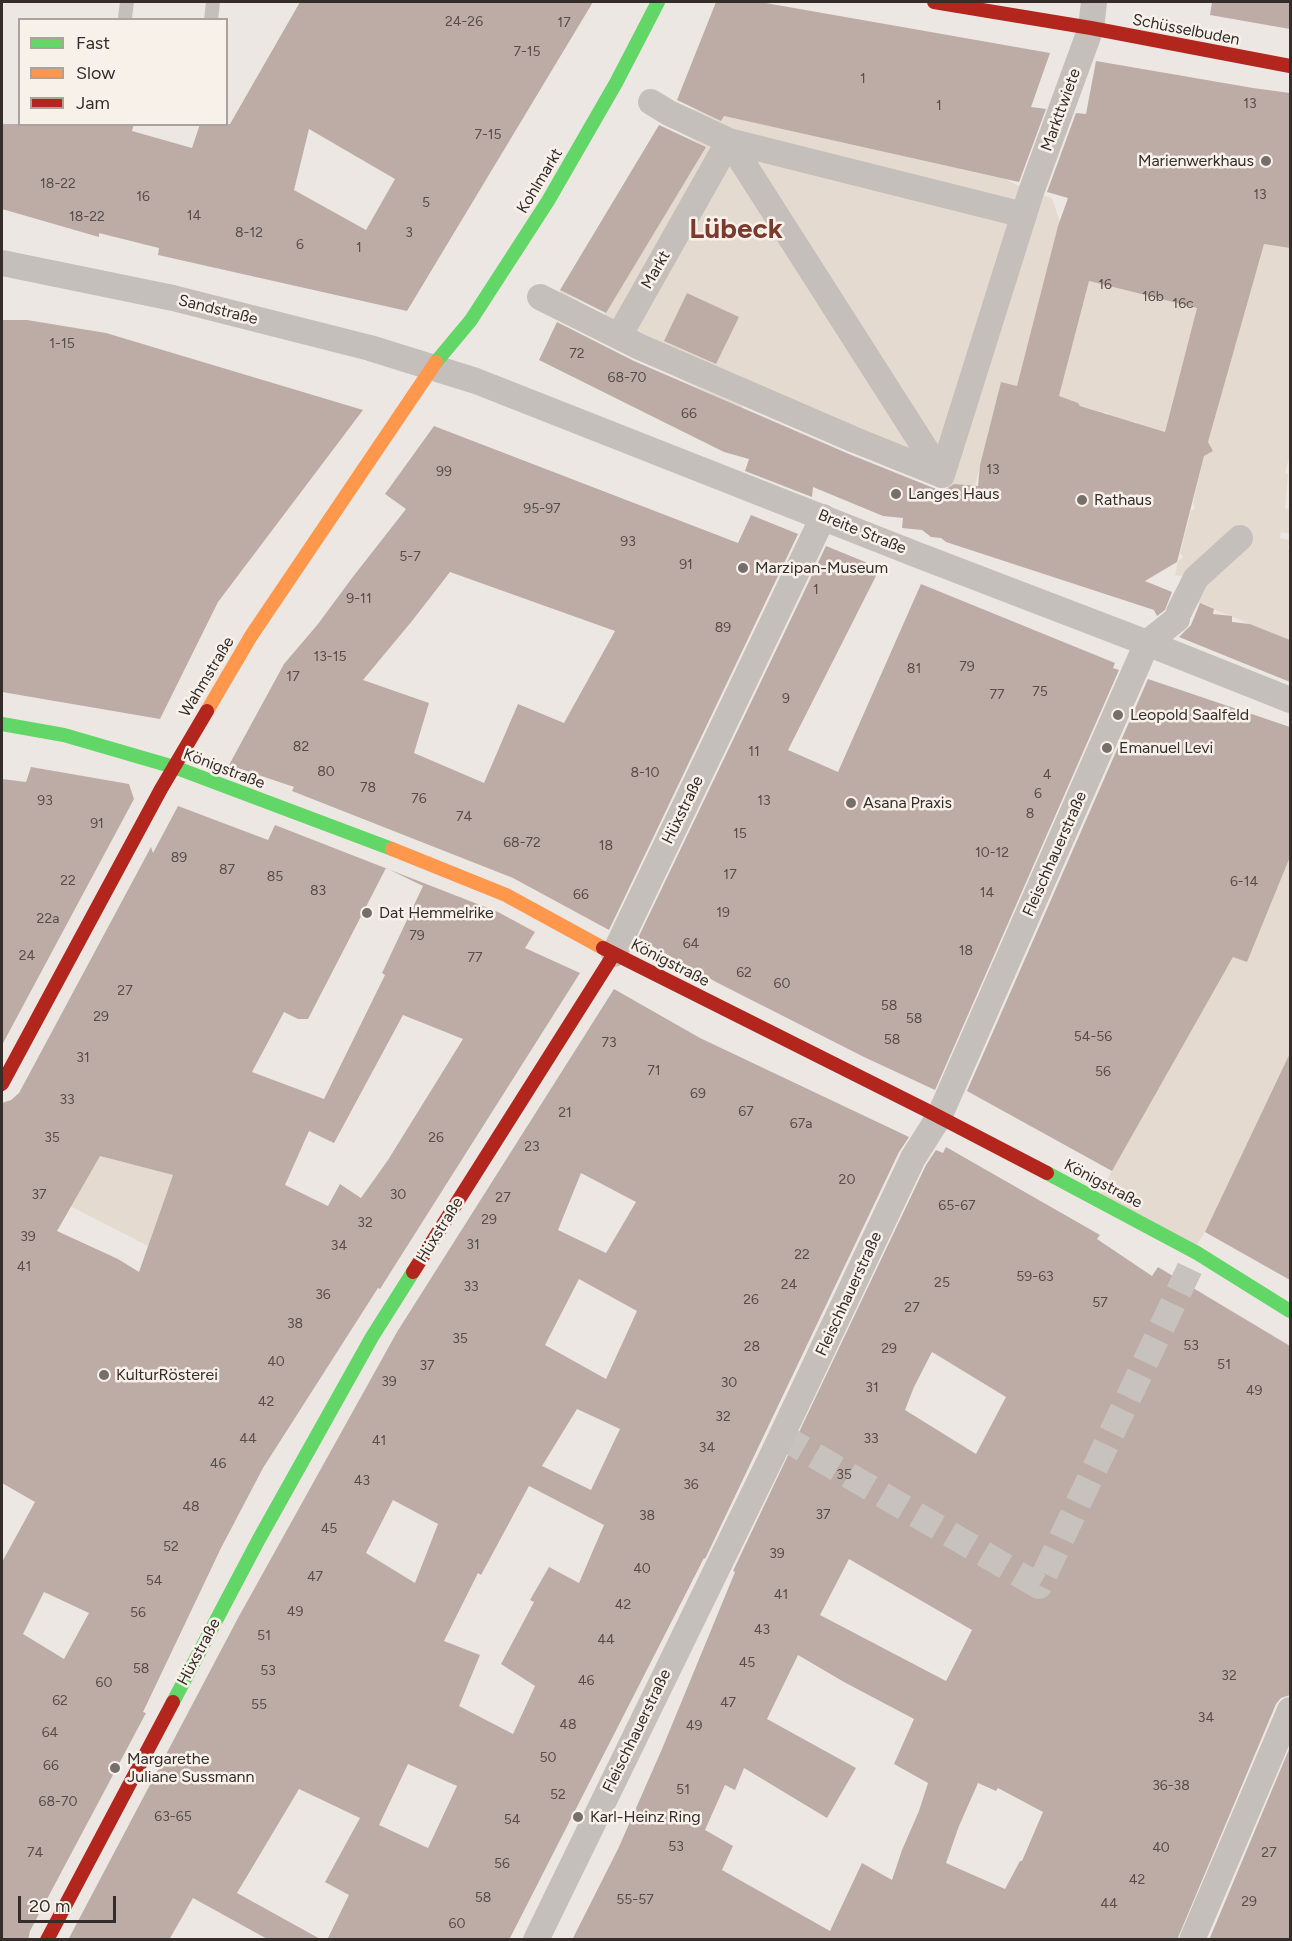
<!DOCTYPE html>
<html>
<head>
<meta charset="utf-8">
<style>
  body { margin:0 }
  #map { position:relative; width:1292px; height:1941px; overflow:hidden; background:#ece7e2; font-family:Figtree,sans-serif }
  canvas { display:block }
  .frame { position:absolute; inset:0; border:3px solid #352d2a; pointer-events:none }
  .legend { position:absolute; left:18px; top:18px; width:210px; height:108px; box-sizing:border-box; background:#f8f1ea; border:2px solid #aaa39d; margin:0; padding:8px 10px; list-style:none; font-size:18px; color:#352d2a }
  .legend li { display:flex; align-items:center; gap:12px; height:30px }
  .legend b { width:30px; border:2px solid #aaa39d }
  .scale { position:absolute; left:18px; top:1896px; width:98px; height:27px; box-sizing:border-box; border:3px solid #352d2a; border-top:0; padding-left:8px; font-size:18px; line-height:21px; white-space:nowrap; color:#352d2a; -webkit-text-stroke:4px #f8f1ea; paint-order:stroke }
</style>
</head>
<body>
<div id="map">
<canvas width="1292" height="1941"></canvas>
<div class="frame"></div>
<ul class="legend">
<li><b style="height:8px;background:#63d668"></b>Fast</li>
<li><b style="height:8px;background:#ff974d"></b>Slow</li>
<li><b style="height:8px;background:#b3261e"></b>Jam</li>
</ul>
<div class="scale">20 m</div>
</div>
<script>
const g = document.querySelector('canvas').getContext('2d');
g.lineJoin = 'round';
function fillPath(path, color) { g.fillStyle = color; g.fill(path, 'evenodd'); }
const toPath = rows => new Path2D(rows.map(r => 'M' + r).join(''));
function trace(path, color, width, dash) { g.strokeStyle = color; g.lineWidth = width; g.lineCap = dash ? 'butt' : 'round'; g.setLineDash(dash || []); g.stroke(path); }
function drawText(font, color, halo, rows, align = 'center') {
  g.font = font + ' Figtree,sans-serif'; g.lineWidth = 5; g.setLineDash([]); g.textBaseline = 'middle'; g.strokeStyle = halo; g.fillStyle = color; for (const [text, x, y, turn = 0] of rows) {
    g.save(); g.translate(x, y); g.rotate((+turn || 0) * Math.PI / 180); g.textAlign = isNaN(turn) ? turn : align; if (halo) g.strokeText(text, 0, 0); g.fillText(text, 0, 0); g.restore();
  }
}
const plaza = toPath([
  [675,105,1005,179,1031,192,1052,198,1060,222,1026,389,1001,382,975,486,970,496,744,405,741,409,559,319,560,290,604,316,705,147,662,121],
  [687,293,738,317,722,352,671,328],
  [1263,243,1290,248,1290,454,1285,473,1288,474,1285,508,1290,510,1290,534,1281,532,1280,538,1289,540,1288,549,1290,550,1290,640,1193,601,1195,578,1175,575,1178,561,1182,559,1183,557,1180,553,1191,511,1194,509,1195,507,1193,503,1204,456,1209,453,1211,448,1208,442],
  [1088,281,1197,308,1165,432,1138,424,1135,421,1133,422,1109,415,1106,412,1104,413,1058,399],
  [1290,857,1290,1053,1205,1232,1193,1251,1098,1200,1107,1180,1230,955,1247,962],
  [93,1154,173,1175,148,1246,70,1206]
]);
const building = toPath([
  [300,2,593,2,407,311,158,255,159,248,99,233,99,237,2,209,2,124,134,124,132,131,192,148,200,124,230,124],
  [309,129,395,179,366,230,294,190],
  [716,2,760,2,1050,53,1031,107,1046,109,1019,182,724,116,721,121,677,100],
  [1212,2,1290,2,1290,29,1210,15],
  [1096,61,1253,88,1290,93,1290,248,1264,244,1208,442,1213,451,1204,456,1177,562,1145,581,1172,592,1165,610,1157,616,1154,610,946,542,941,538,931,537,922,530,902,528,903,518,883,516,813,487,812,497,745,471,749,459,724,452,539,360,557,322,634,361,849,454,936,489,946,489,954,484,978,486,980,465,1001,382,1017,386,1058,226,1068,198,1047,192,1076,113,1086,114],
  [1089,281,1197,308,1165,432,1080,406,1078,403,1059,396],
  [659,125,706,147,606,313,560,290],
  [687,293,739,317,716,364,664,341],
  [2,320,27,320,106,333,363,410,218,602,160,719,2,692],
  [434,426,738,543,751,515,798,534,609,930,513,878,292,791,294,787,229,765,284,664,318,624,352,578,406,509,385,494],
  [450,572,615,631,564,723,518,704,484,783,414,753,429,703,363,680,412,621],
  [826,546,880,568,788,750,838,772,921,584,1115,663,1113,668,1119,670,935,1090,864,1057,716,982,638,938],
  [1200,603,1214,609,1213,614,1232,616,1232,622,1250,624,1290,640,1290,682,1179,637,1191,625],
  [1148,679,1290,727,1290,857,1247,962,1233,957,1112,1171,967,1091],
  [31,767,129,784,134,799,2,1045,2,779,26,782],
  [178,806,268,840,275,825,498,912,535,932,525,948,580,973,380,1289,378,1288,263,1468,221,1548,143,1712,146,1713,30,1931,28,1940,2,1940,2,1562,35,1502,2,1483,2,1103,11,1100,19,1093,151,847,153,853],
  [386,868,423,886,382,973,385,975,324,1099,252,1072,284,1012,298,1019,308,1019],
  [403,1015,463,1039,388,1160,361,1198,340,1184,328,1206,285,1185,309,1131,334,1143],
  [100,1156,173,1175,139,1272,118,1259,57,1231],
  [44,1592,89,1613,64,1659,23,1634],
  [614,989,700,1038,909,1137,899,1152,705,1559,704,1558,509,1940,327,1940,349,1895,325,1882,360,1818,299,1789,237,1893,322,1940,269,1940,193,1898,169,1940,68,1940,238,1618,397,1332],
  [581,1173,636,1202,606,1253,558,1230],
  [579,1279,637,1311,606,1379,545,1345],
  [577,1409,620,1429,591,1490,542,1466],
  [529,1486,604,1525,579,1583,549,1567,530,1600,534,1602,501,1664,535,1686,513,1734,459,1706,480,1655,444,1641,478,1573,481,1575],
  [393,1500,438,1524,415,1583,366,1553],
  [408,1764,457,1786,428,1848,379,1825],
  [1290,1053,1290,1280,1205,1232],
  [946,1147,1100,1235,1097,1239,1152,1276,1158,1267,1290,1346,1290,1695,1281,1698,1276,1704,1177,1940,572,1940,618,1849,662,1749,735,1572,733,1571,926,1165,936,1150,943,1153],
  [932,1352,1006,1397,976,1454,905,1410,914,1387],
  [849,1559,972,1630,946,1681,820,1615],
  [798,1655,844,1682,914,1719,894,1764,928,1783,919,1811,902,1850,892,1880,862,1863,830,1931,722,1870,733,1846,705,1830,725,1785,735,1790,744,1768,827,1818,856,1768,767,1719],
  [978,1783,996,1791,998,1788,1043,1812,1022,1861,1020,1861,1005,1889,946,1863,959,1826],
  [1290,1747,1290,1940,1209,1940]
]);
const streetTunnel = toPath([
  [781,1436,1039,1586,1197,1253]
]);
const lane = toPath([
  [125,18,127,2],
  [211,20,213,2]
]);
const street = toPath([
  [651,102,669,113,729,141,1024,215],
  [2,263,173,298,370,348,476,381,915,554,1147,643,1290,700],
  [540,297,640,347,855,440,942,475],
  [619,336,729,141,942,475],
  [942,475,1031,192,1091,28,1094,2],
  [1179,612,1196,578,1240,538],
  [614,954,823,517],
  [536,1940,772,1456,913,1158,939,1117,1147,643,1177,619],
  [1192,1940,1290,1710]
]);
const fast = toPath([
  [436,362,471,320,548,201,616,83,658,2],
  [2,724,64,735,174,767,392,849],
  [1047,1173,1197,1253,1290,1311],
  [173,1702,259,1539,372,1337,413,1272]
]);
const slow = toPath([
  [207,711,251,636,436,362],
  [392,849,506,895,603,948]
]);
const jam = toPath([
  [934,2,1091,28,1290,66],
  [603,948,926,1110,1047,1173],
  [2,1084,161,789,207,711],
  [413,1272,614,954],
  [47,1940,173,1702]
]);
const markers = [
  [1266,161,6,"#756e6a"],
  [896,494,6,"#756e6a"],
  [1082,500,6,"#756e6a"],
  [743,568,6,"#756e6a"],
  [1118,715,6,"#756e6a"],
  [1107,748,6,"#756e6a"],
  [851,803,6,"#756e6a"],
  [367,913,6,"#756e6a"],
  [104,1375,6,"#756e6a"],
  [115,1768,6,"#756e6a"],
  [578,1817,6,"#756e6a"]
];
const numberNames = [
  ["24-26",464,22],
  ["17",564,23],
  ["7-15",527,52],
  ["1",863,79],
  ["13",1250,104],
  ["1",939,106],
  ["7-15",488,135],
  ["18-22",58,184],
  ["13",1260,195],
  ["16",143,197],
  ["5",426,203],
  ["14",194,216],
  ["18-22",87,217],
  ["8-12",249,233],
  ["3",409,233],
  ["6",300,245],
  ["1",359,248],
  ["16",1105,285],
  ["16b",1153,297],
  ["16c",1183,304],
  ["1-15",62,344],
  ["72",577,354],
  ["68-70",627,378],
  ["66",689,414],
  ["13",993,470],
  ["99",444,472],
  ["95-97",542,509],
  ["93",628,542],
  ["5-7",410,557],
  ["91",686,565],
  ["1",816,590],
  ["9-11",359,599],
  ["89",723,628],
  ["13-15",330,657],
  ["79",967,667],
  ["81",914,669],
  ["17",293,677],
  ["75",1040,692],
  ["77",997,695],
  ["9",786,699],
  ["82",301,747],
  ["11",754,752],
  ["80",326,772],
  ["8-10",645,773],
  ["4",1047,775],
  ["78",368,788],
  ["6",1038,794],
  ["76",419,799],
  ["93",45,801],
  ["13",764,801],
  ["8",1030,814],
  ["74",464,817],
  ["91",97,824],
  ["15",740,834],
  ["68-72",522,843],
  ["18",606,846],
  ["10-12",992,853],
  ["89",179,858],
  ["87",227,870],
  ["17",730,875],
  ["85",275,877],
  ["22",68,881],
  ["6-14",1244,882],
  ["83",318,891],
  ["14",987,893],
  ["66",581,895],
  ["19",723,913],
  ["22a",48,919],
  ["79",417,936],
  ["64",691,944],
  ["18",966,951],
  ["24",27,956],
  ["77",475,958],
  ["62",744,973],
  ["60",782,984],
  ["27",125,991],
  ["58",889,1006],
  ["29",101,1017],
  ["58",914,1019],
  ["54-56",1093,1037],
  ["58",892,1040],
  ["73",609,1043],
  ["31",83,1058],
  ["71",654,1071],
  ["56",1103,1072],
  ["69",698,1094],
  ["33",67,1100],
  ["67",746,1112],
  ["21",565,1113],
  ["67a",801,1124],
  ["35",52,1138],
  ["26",436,1138],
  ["23",532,1147],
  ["20",847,1180],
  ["37",39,1195],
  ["30",398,1195],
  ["27",503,1198],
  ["65-67",957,1206],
  ["29",489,1220],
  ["32",365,1223],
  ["39",28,1237],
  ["31",473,1245],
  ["34",339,1246],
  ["22",802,1255],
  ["41",24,1267],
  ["59-63",1035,1277],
  ["25",942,1283],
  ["24",789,1285],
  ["33",471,1287],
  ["36",323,1295],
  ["26",751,1300],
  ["57",1100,1303],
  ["27",912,1308],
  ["38",295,1324],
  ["35",460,1339],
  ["53",1191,1346],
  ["28",752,1347],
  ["29",889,1349],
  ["40",276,1362],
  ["51",1224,1365],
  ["37",427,1366],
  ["39",389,1382],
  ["30",729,1383],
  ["31",872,1388],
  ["49",1254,1391],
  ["42",266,1402],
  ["32",723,1417],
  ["44",248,1439],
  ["33",871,1439],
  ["41",379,1441],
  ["34",707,1448],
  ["46",218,1464],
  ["35",844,1475],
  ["43",362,1481],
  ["36",691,1485],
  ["48",191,1507],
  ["37",823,1515],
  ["38",647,1516],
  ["45",329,1529],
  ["52",171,1547],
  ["39",777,1554],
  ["40",642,1569],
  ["47",315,1577],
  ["54",154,1581],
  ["41",781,1595],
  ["42",623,1605],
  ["49",295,1612],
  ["56",138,1613],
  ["43",762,1630],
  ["51",264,1636],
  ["44",606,1640],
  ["45",747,1663],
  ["58",141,1669],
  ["53",268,1671],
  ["32",1229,1676],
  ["46",586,1681],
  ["60",104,1683],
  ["62",60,1701],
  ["47",728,1703],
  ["55",259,1705],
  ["34",1206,1718],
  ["48",568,1725],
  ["49",694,1726],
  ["64",50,1733],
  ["50",548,1758],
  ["66",51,1766],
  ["36-38",1171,1786],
  ["51",683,1790],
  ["52",558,1795],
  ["68-70",58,1802],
  ["63-65",173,1817],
  ["54",512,1820],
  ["53",676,1847],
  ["40",1161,1848],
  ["74",35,1853],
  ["27",1269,1853],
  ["56",502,1864],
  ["42",1137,1880],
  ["58",483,1898],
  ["55-57",635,1900],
  ["29",1249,1902],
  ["44",1109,1904],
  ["60",457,1924]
];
const streetNames = [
  ["Schüsselbuden",1186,30,11],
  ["Markttwiete",1061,110,-70],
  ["Kohlmarkt",540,181,-59],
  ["Markt",656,270,-60],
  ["Sandstraße",218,310,14],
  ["Breite Straße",862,532,22],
  ["Wahmstraße",207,677,-59],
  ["Königstraße",224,769,21],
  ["Hüxstraße",683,810,-64],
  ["Fleischhauerstraße",1055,854,-66],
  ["Königstraße",670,963,27],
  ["Königstraße",1103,1184,28],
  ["Hüxstraße",440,1230,-58],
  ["Fleischhauerstraße",849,1294,-65],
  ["Hüxstraße",199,1652,-62],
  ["Fleischhauerstraße",637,1731,-64]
];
const poiNames = [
  ["Marienwerkhaus",1254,161,"right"],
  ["Langes Haus",908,494],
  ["Rathaus",1094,500],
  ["Marzipan-Museum",755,568],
  ["Leopold Saalfeld",1130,715],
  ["Emanuel Levi",1119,748],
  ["Asana Praxis",863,803],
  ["Dat Hemmelrike",379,913],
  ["KulturRösterei",116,1375],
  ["Margarethe",127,1759],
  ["Juliane Sussmann",127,1777],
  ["Karl-Heinz Ring",590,1817]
];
const townNames = [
  ["Lübeck",736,230]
];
fillPath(plaza, '#e5dad0');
fillPath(building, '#bdaca6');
trace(streetTunnel, '#c7c2bd', 26, [26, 13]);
trace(lane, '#c5bfbb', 14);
trace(street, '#c5bfbb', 26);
trace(fast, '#63d668', 14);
trace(slow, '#ff974d', 14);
trace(jam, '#b3261e', 14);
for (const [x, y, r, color] of markers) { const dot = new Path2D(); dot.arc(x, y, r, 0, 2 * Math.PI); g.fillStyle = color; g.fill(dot); trace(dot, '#f8f1ea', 2); }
drawText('14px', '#574d49', null, numberNames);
drawText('16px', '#352d2a', '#f8f1ea', streetNames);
drawText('16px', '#352d2a', '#f8f1ea', poiNames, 'left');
drawText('bold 28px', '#7a3b2d', '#f8f1ea', townNames);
</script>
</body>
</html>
